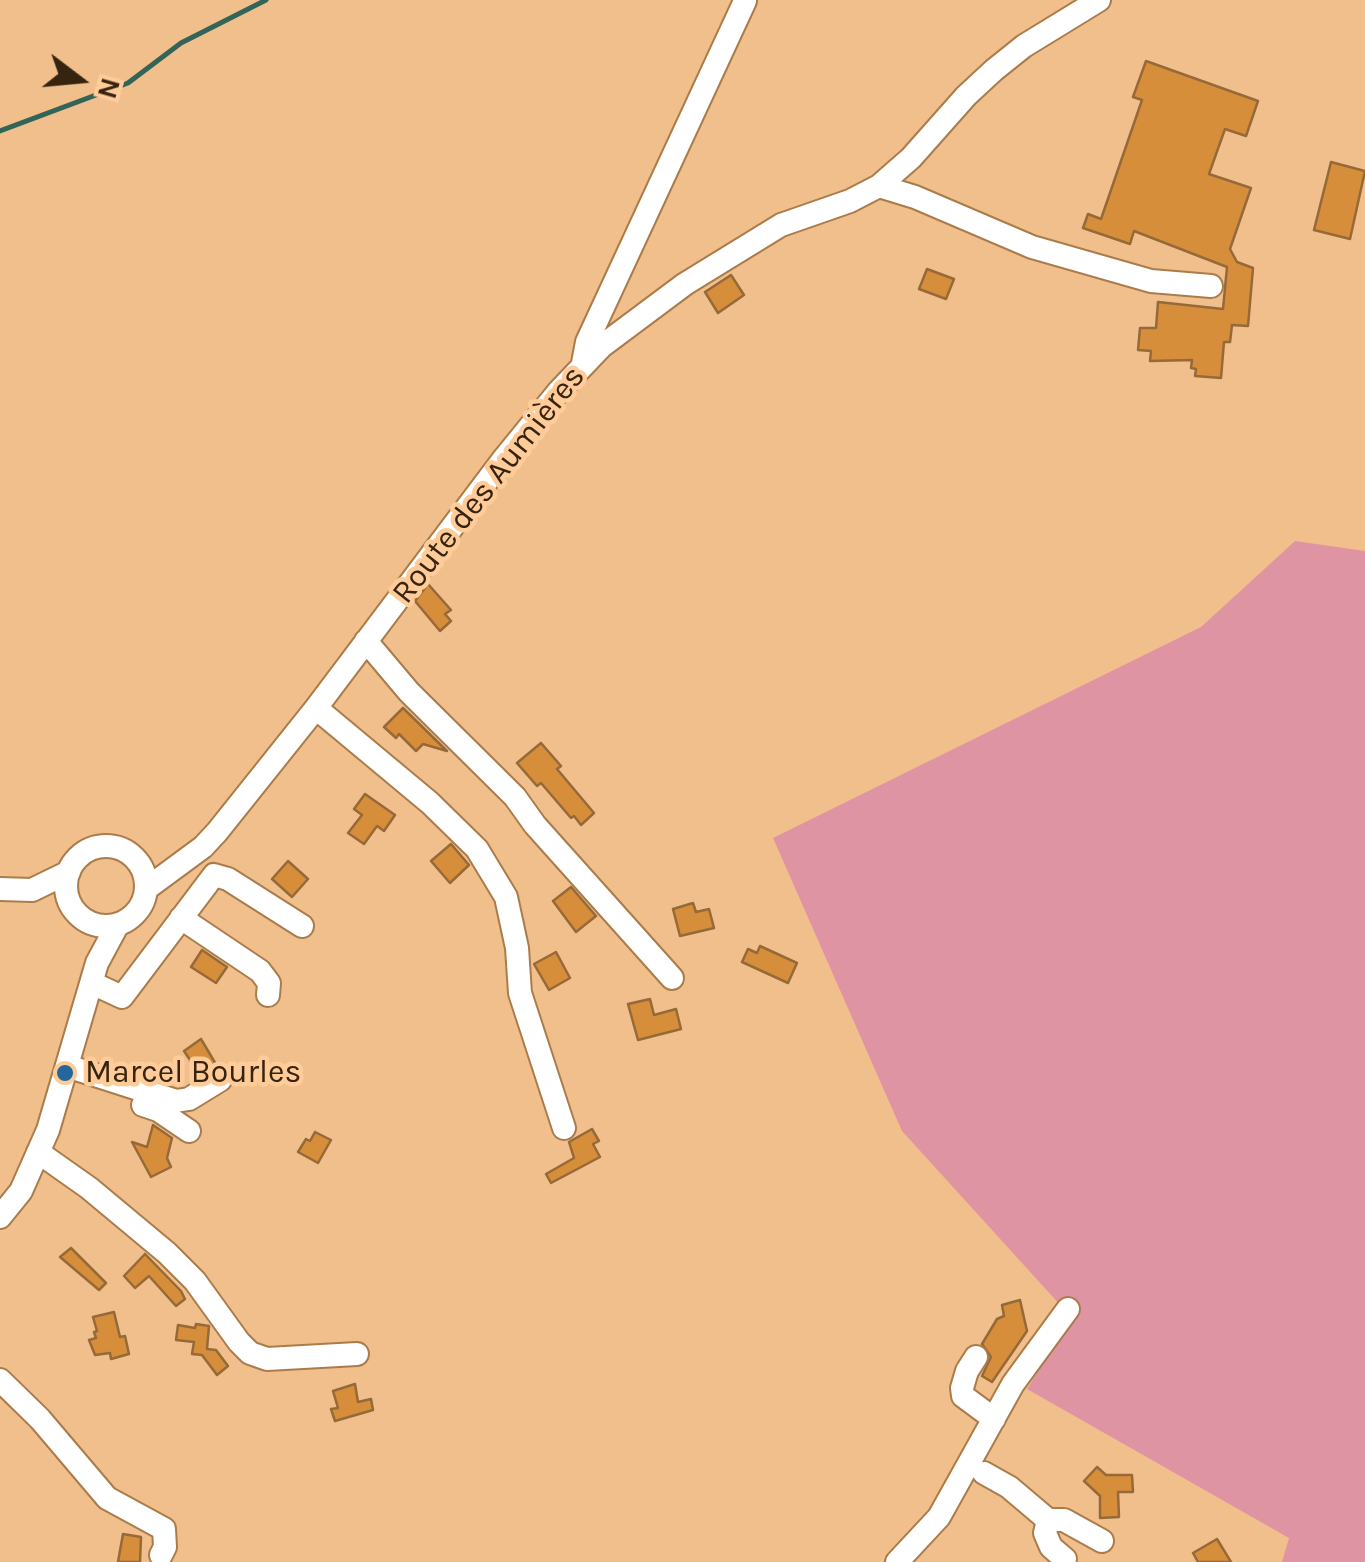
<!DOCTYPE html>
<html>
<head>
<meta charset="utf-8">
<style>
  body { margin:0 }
  #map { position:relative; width:1365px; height:1562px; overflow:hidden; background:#f1bf8c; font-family:Karla,sans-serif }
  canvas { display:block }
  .north { position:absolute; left:30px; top:30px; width:100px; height:100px; -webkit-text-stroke:8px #fc9; paint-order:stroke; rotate:106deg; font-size:28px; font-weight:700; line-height:40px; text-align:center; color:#37240f }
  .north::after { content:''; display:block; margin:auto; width:35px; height:45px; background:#37240f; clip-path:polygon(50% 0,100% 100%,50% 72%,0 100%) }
</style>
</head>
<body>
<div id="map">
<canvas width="1365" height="1562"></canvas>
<div class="north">N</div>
</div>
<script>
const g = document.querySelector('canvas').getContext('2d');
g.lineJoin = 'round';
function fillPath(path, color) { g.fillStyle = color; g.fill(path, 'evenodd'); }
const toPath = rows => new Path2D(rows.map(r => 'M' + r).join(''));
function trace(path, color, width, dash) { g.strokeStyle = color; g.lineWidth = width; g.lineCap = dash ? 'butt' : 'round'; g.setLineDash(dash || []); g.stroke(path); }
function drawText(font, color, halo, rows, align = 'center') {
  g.font = font + ' Karla,sans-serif'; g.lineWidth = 9; g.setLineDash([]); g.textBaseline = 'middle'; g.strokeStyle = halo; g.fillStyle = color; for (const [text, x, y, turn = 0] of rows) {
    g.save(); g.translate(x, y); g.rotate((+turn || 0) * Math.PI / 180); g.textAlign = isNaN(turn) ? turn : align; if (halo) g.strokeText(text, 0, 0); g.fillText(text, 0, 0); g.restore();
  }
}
const green = toPath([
  [1295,541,1365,551,1365,1562,1282,1562,1289,1538,1027,1389,1072,1318,902,1131,773,838,1201,627]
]);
const stream = toPath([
  [0,131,128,83,181,43,266,0]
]);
const building = toPath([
  [1146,61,1258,101,1246,136,1225,129,1209,174,1251,188,1230,249,1237,262,1253,268,1248,326,1232,325,1230,342,1224,342,1221,378,1195,376,1196,369,1191,368,1192,360,1150,361,1151,351,1138,350,1140,328,1156,328,1158,302,1223,309,1227,267,1134,231,1130,244,1083,228,1088,214,1101,219,1142,100,1133,97,1146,61],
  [1331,162,1365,171,1350,239,1314,230,1331,162],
  [927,269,954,279,946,299,919,289,927,269],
  [731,275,744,295,718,313,705,292,731,275],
  [428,584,451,610,445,614,451,621,440,631,415,601,428,584],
  [403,708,447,751,423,744,416,751,399,734,396,738,384,727,403,708],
  [541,743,561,766,557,769,594,813,581,825,574,816,571,818,541,783,537,786,517,763,541,743],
  [365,794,395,815,384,831,377,826,364,844,348,833,362,815,354,809,365,794],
  [451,844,469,865,450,883,431,861,451,844],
  [288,861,308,879,292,897,272,879,288,861],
  [571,887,596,916,576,932,553,901,571,887],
  [693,903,696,912,709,909,714,928,680,936,673,909,693,903],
  [760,946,797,963,788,983,742,962,748,949,757,953,760,946],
  [202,950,227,967,216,983,191,967,202,950],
  [556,952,570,978,549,990,534,964,556,952],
  [650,999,654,1015,676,1009,681,1029,638,1040,628,1004,650,999],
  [201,1039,217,1066,200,1075,184,1051,201,1039],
  [153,1125,172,1138,167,1158,171,1167,151,1177,132,1142,147,1147,153,1125],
  [592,1129,599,1141,593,1144,600,1157,551,1183,546,1174,574,1158,569,1142,592,1129],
  [315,1132,331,1140,318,1163,298,1152,306,1139,310,1141,315,1132],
  [71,1248,106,1283,99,1290,60,1257,71,1248],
  [145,1254,181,1291,185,1299,176,1306,149,1276,135,1288,124,1276,145,1254],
  [1020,1300,1027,1331,992,1382,982,1376,991,1357,982,1344,997,1319,1004,1316,1002,1305,1020,1300],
  [114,1312,120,1337,125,1336,129,1354,111,1359,110,1353,95,1355,89,1340,96,1338,94,1332,97,1331,93,1317,114,1312],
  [196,1324,209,1326,207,1349,216,1350,228,1366,217,1375,202,1355,192,1354,194,1342,176,1340,178,1325,195,1328,196,1324],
  [355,1384,358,1402,371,1399,373,1410,335,1421,331,1409,338,1408,333,1391,355,1384],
  [1097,1467,1106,1475,1132,1475,1133,1492,1118,1492,1119,1517,1100,1518,1100,1496,1084,1481,1097,1467],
  [123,1534,141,1537,140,1562,118,1562,123,1534],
  [1217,1539,1231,1562,1198,1562,1193,1553,1217,1539]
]);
const minor = toPath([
  [879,186,915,197,1032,247,1151,281,1211,286],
  [583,363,587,342,745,1],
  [366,641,409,692,515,797,535,825,672,978],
  [316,708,430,803,477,849,506,897,517,948,520,993,564,1128],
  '66 886a40 40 0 1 1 80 0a40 40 0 1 1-80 0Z',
  [0,889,32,890,69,872],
  [146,889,203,847,217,832,316,708,502,461,559,391,602,346,685,284,781,225,850,201,879,186,911,158,966,96,994,70,1024,46,1099,0],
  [181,918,260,971,269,983,268,995],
  [92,983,122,997,214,875,228,879,302,926],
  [67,1066,176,1101,189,1099,220,1080],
  [143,1105,158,1110,189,1131],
  [38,1152,89,1188,167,1253,195,1281,239,1342,250,1353,267,1359,357,1354],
  [0,1217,21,1191,48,1130,97,963,118,924],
  [976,1357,967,1371,962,1388,963,1396,994,1419],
  [0,1380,40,1419,107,1498,164,1529,165,1547,161,1555],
  [984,1473,1009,1487,1048,1520,1045,1533,1051,1547,1065,1559],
  [1048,1520,1064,1520,1102,1541],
  [897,1562,939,1517,1013,1384,1068,1309]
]);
const markers = [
  [65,1073,10,"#23679c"]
];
const streetNames = [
  ["Route des Aumières",489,485,-52]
];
const poiNames = [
  ["Marcel Bourles",85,1073]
];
fillPath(green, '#df94a4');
trace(stream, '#326458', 5);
fillPath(building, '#d78e3b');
trace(building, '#966938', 2.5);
trace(minor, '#ab7c4b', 26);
trace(minor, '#fff', 22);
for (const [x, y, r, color] of markers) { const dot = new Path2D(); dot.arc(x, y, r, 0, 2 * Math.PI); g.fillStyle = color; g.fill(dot); trace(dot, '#fc9', 4); }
drawText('32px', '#37240f', '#fc9', streetNames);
drawText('32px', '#37240f', '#fc9', poiNames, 'left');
</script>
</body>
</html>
